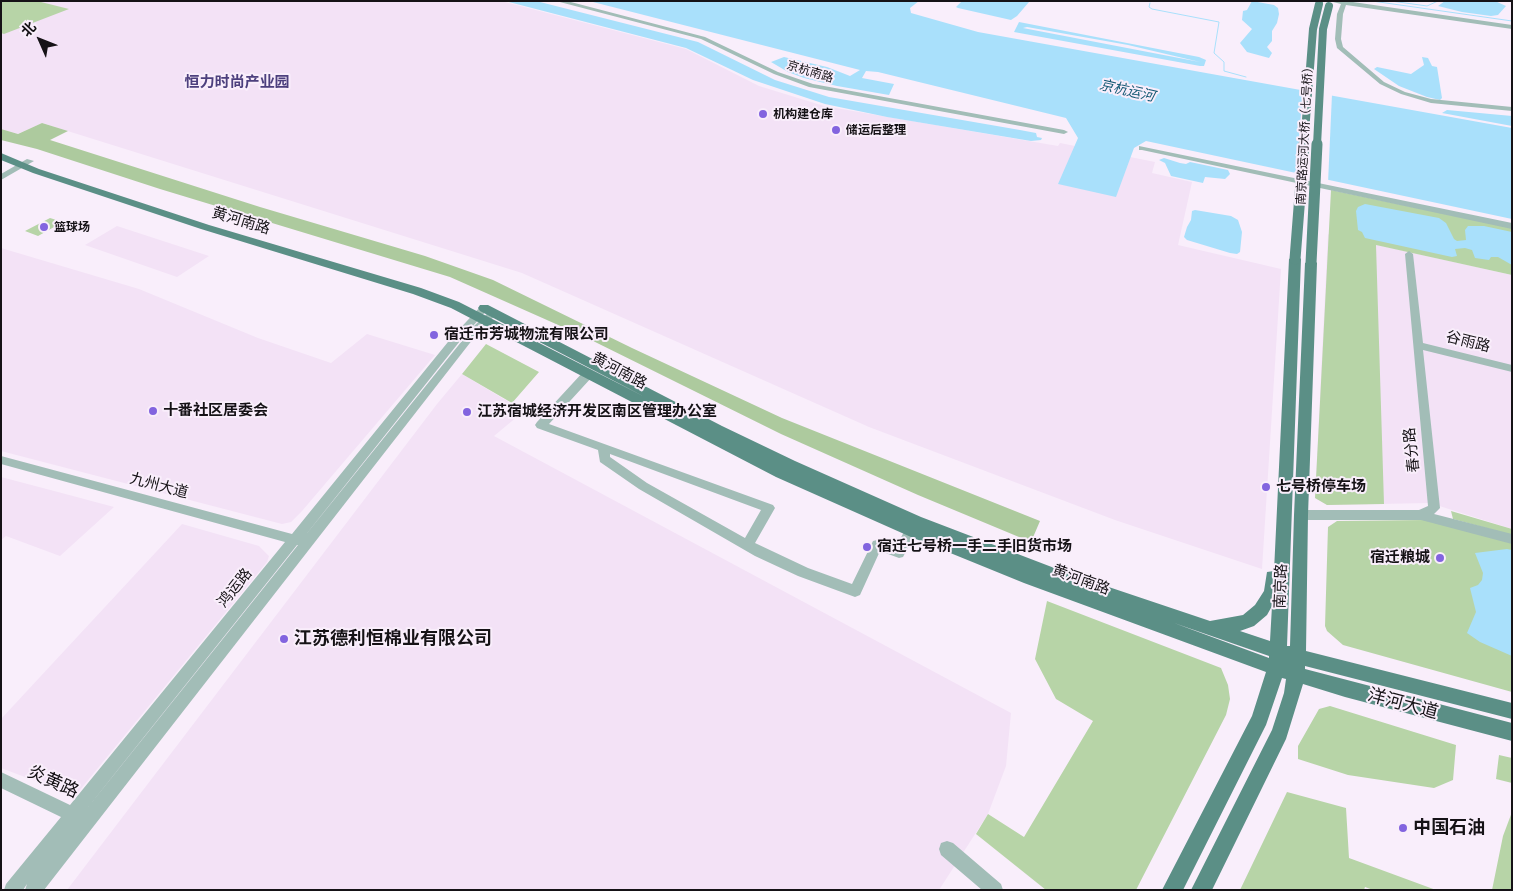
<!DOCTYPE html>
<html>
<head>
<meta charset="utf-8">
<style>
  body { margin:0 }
  #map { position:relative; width:1513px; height:891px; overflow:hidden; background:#f9eefb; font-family:Figtree,"Noto Sans SC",sans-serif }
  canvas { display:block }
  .frame { position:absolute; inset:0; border:2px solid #151216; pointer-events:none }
  .north { position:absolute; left:15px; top:15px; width:50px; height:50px; -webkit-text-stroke:4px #f9eefb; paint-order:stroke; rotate:314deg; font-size:14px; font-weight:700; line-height:20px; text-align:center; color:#151216 }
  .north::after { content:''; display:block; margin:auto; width:18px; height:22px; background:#151216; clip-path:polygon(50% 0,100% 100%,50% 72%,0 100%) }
</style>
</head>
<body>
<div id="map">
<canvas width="1513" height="891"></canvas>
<div class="frame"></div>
<div class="north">北</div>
</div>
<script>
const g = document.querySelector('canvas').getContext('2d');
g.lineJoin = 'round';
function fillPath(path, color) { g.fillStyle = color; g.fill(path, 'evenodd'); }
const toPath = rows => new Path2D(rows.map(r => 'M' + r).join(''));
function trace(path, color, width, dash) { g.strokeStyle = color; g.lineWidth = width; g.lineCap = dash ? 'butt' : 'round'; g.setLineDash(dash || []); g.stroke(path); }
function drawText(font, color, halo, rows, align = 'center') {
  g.font = font + ' Figtree,"Noto Sans SC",sans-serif'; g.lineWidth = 4; g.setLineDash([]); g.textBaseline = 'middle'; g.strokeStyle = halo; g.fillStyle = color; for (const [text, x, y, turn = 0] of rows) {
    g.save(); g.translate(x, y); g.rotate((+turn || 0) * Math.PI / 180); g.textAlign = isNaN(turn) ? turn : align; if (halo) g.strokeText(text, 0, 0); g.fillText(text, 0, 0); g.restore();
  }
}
const built = toPath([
  [1,1,501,1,686,49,759,86,824,106,1058,146,1060,143,1155,162,1152,173,1192,182,1178,245,1281,269,1262,569,1115,520,869,427,522,273,42,123,18,134,1,129],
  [117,226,209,256,177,277,85,245],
  [1328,234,1512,275,1512,529,1430,503,1327,505,1315,498],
  [1,248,139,289,258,338,331,363,367,334,435,355,302,511,291,522,282,524,1,451],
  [462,374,524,411,494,436,1011,713,1006,766,988,814,939,890,67,890,437,404],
  [1,477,58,492,114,507,60,556,6,536,1,540],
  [182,524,259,546,269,556,267,562,75,796,1,768,1,719]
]);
const green = toPath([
  [1,1,37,1,69,9,4,34,1,33],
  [1331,190,1512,228,1512,275,1376,245,1384,504,1327,505,1315,498],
  [50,218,63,222,38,236,25,231],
  [486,344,539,372,512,403,462,374],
  [1451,511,1512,529,1512,535,1453,519],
  [1424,520,1512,543,1512,692,1343,645,1327,631,1325,626,1328,527,1337,521],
  [1047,601,1221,668,1228,685,1230,699,1226,715,1136,890,1046,890,976,834,988,814,1024,837,1093,721,1056,699,1035,659],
  [1330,706,1456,745,1453,780,1434,788,1348,775,1298,759,1298,746,1319,709],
  [1499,755,1512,758,1512,783,1496,779],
  [1287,792,1346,808,1349,858,1436,890,1373,890,1365,887,1364,890,1240,890],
  [1512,812,1512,890,1492,890,1503,836]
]);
const forest = toPath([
  [42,123,68,131,50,140,260,207,425,256,493,280,632,348,782,418,1040,521,1031,542,918,495,781,434,583,336,450,277,160,189,37,149,1,140,1,129,18,134]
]);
const water = toPath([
  [505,1,536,1,698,42,775,80,829,97,1020,130,1036,133,1037,137,1042,138,1041,140,1031,141,887,117,825,104,753,80,686,48],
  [589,1,919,1,910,8,911,13,978,32,1512,128,1512,219,1146,141,1134,148,1116,197,1058,184,1078,138,1066,118,878,72,866,71,862,78,894,84,889,95,837,86,804,78,788,72,771,62,784,57,827,67,850,76,860,70],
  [962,1,1028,1,1029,2,1017,16,1011,20,958,8,956,7],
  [1252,1,1274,5,1278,8,1279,14,1277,23,1272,31,1272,41,1267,47,1272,53,1269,58,1247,52,1240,43,1252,29,1242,20,1243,11,1247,10],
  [1445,1,1495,1,1506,6,1498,15,1491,16,1462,12,1438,6],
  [1019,22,1199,57,1206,60,1204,66,1200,66,1014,32],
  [1027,27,1128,45,1200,62,1023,28],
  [1422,57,1428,58,1432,66,1437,67,1442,98,1440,100,1427,97,1399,86,1374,69,1377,67,1411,74,1424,65],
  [1447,110,1512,116,1512,126,1442,113],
  [1164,158,1180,163,1186,164,1190,162,1228,170,1230,174,1225,179,1205,177,1203,183,1171,176,1165,163,1159,160],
  [1365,204,1439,218,1446,223,1454,239,1457,241,1466,240,1465,230,1468,226,1484,226,1512,232,1512,265,1498,257,1491,257,1489,260,1475,258,1472,250,1465,248,1455,249,1457,256,1452,257,1365,238,1362,232,1358,230,1356,211,1358,207],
  [1195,210,1231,216,1238,220,1242,232,1240,252,1237,254,1230,253,1187,240,1184,237,1187,227,1191,220,1192,211],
  [1507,549,1512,550,1512,656,1480,642,1467,633,1476,612,1470,588,1478,585,1482,580,1483,573,1475,553]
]);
const pier = toPath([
  [1303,89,1332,94,1328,183,1296,176]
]);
const stream = toPath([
  [1372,1,1512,21],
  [1391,1,1427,6,1438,1],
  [1150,3,1149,7,1152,9,1219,22,1214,53,1224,62,1224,71,1246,77]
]);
const minor = toPath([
  [556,1,567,1,705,37,778,72,813,84,1064,130,1068,132,1064,134,809,87,774,74,701,39,556,1],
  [1329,1,1346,1,1512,25,1512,29,1346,5,1343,14,1341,39,1343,47,1384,82,1405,92,1431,99,1512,107,1512,111,1431,103,1401,94,1380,84,1337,48,1335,39,1337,14,1341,4,1329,1],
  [1139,146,1512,223,1512,229,1142,150,1139,150,1139,146],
  [27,159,34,161,1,180,1,174,27,159],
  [1409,251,1413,254,1423,343,1512,365,1512,372,1423,350,1440,508,1434,514,1512,534,1512,544,1421,520,1301,520,1297,518,1295,515,1297,512,1301,510,1419,510,1428,506,1405,254,1409,251],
  [484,305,487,306,487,310,460,341,304,537,474,326,490,311,496,311,498,313,496,315,480,330,44,890,25,890,27,884,23,890,4,890,6,884,61,817,1,788,1,772,70,805,285,542,1,464,1,456,292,534,452,337,481,306,484,305],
  [297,545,298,545,85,811,297,545],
  [588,370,593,374,592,377,549,424,773,505,775,508,755,543,808,568,852,584,873,541,877,540,896,547,907,526,911,525,915,526,917,530,903,557,899,558,880,551,860,595,855,597,798,576,755,556,639,489,600,462,598,450,537,428,535,425,537,422,584,371,588,370],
  [610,454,761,510,745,538,647,483,610,457,610,454],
  [947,841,953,843,1001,884,1003,890,982,890,941,855,939,849,941,843,947,841]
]);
const major = toPath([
  [1,153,39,169,209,225,421,288,459,302,645,397,480,311,478,308,480,305,488,305,722,426,795,461,921,517,1070,574,1210,621,1243,615,1255,605,1264,591,1267,572,1274,571,1289,259,1295,256,1299,257,1301,259,1287,646,1290,646,1294,515,1305,263,1311,260,1315,261,1317,263,1308,515,1306,651,1512,703,1512,719,1305,666,1305,669,1512,723,1512,741,1345,697,1303,684,1286,739,1212,890,1191,890,1272,730,1284,693,1286,679,1282,678,1266,725,1183,890,1162,890,1252,716,1266,672,1024,583,911,537,776,477,451,308,413,294,201,229,33,173,1,160,1,153],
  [1272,606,1270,641,1240,631,1254,626,1267,615,1272,606],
  [1174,623,1269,656,1269,658,1174,623]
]);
const majorBridgeFar1 = toPath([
  [1304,145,1313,29,1319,4],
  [1317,145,1323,29,1329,6]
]);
const majorBridge = toPath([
  [1295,259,1304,144],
  [1311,263,1317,144]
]);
const markers = [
  [763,114,5,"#8264df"],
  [836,130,5,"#8264df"],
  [44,227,5,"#8264df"],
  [434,335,5,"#8264df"],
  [153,411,5,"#8264df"],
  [467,412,5,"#8264df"],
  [1266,487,5,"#8264df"],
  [867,547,5,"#8264df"],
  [1440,558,5,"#8264df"],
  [284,639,5,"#8264df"],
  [1403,828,5,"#8264df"]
];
const farStreetnames = [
  ["京杭南路",810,72,17],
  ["南京路运河大桥（七号桥）",1305,133,-87]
];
const farPoinames = [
  ["机构建仓库",773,114],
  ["储运后整理",846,130],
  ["篮球场",54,227]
];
const farWaternames = [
  ["京杭运河",1127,91,13]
];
const farQuarternames = [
  ["恒力时尚产业园",237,83]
];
const streetNames = [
  ["黄河南路",241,221,17],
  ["谷雨路",1468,342,14],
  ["黄河南路",619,371,28],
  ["春分路",1412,450,-96],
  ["九州大道",159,486,15],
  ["黄河南路",1081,580,20],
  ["南京路",1281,586,-88],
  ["鸿运路",235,588,-51]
];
const poiNames = [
  ["宿迁市芳城物流有限公司",444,335],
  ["十番社区居委会",163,411],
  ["江苏宿城经济开发区南区管理办公室",477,412],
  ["七号桥停车场",1276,487],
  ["宿迁七号桥一手二手旧货市场",877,547],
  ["宿迁粮城",1430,558,"right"]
];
const nearPoinames = [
  ["江苏德利恒棉业有限公司",294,639],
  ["中国石油",1413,828]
];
const nearStreetnames = [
  ["洋河大道",1403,704,15],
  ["炎黄路",53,782,24]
];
fillPath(built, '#f3e2f6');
fillPath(green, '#b7d4a7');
fillPath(forest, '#adca9e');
fillPath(water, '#a9e0fb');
fillPath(pier, '#f9eefb');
trace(stream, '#a9e0fb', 1);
fillPath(minor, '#a2bdb7');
fillPath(major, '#5b8f86');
trace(majorBridgeFar1, '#5b8f86', 8);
trace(majorBridge, '#5b8f86', 11);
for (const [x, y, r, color] of markers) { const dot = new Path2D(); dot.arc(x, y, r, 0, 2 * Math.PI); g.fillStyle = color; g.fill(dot); trace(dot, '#f9eefb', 2); }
drawText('12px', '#151216', '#f9eefb', farStreetnames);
drawText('bold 12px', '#151216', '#f9eefb', farPoinames, 'left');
drawText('italic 14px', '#155a75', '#f9eefb', farWaternames);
drawText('bold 15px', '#4d407e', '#f9eefb', farQuarternames);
drawText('15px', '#151216', '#f9eefb', streetNames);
drawText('bold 15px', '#151216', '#f9eefb', poiNames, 'left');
drawText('bold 18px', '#151216', '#f9eefb', nearPoinames, 'left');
drawText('18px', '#151216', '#f9eefb', nearStreetnames);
</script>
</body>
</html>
